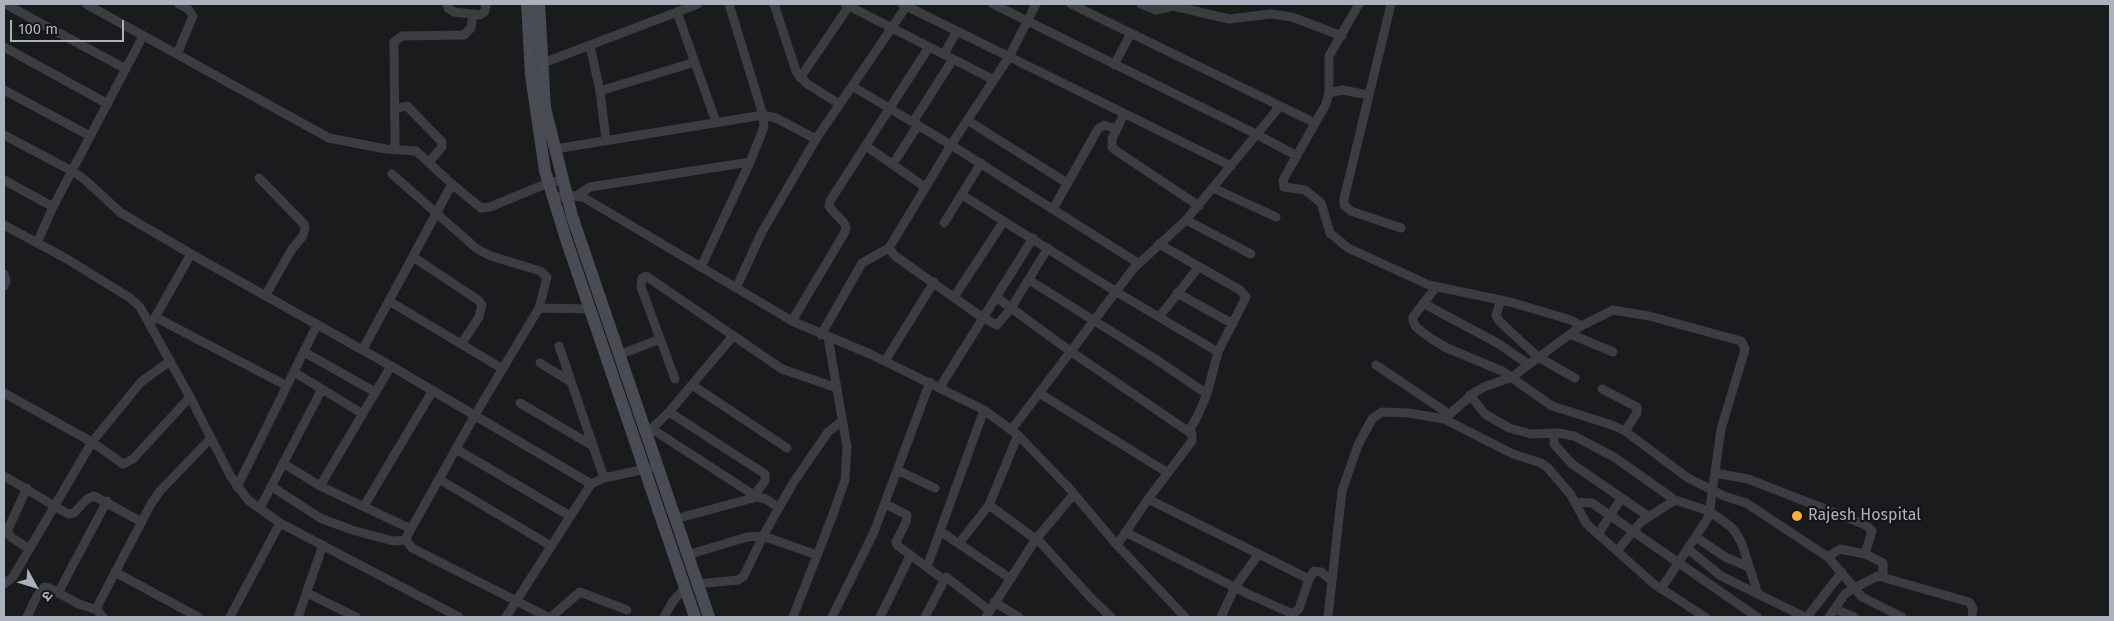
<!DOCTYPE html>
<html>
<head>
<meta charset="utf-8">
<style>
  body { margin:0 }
  #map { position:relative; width:2114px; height:621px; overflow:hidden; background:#1a1b1d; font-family:"Fira Sans","Noto Sans Devanagari",sans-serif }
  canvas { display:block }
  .frame { position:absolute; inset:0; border:5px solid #acb2bd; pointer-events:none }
  .north { position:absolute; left:10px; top:561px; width:50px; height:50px; -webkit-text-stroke:4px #151518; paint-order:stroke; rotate:129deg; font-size:14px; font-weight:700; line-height:20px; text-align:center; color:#acb2bd }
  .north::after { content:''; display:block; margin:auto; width:18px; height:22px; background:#acb2bd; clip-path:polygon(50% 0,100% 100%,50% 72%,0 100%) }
  .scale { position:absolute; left:10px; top:20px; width:114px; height:22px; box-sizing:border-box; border:2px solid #acb2bd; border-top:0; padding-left:6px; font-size:15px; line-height:18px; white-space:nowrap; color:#acb2bd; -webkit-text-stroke:4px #151518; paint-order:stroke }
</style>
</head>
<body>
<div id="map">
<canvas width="2114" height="621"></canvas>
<div class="frame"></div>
<div class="north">उ</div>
<div class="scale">100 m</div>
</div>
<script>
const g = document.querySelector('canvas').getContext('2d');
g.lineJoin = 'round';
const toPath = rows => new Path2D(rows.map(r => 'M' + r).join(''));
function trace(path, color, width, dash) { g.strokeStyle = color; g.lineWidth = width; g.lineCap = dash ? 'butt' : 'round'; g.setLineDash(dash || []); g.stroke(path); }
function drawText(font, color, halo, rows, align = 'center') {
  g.font = font + ' "Fira Sans",sans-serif'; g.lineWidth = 4.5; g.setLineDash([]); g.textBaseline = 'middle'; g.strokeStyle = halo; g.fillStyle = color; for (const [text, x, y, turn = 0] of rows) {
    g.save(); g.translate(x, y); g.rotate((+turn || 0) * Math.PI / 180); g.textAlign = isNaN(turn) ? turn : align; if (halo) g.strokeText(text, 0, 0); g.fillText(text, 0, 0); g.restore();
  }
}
const street = toPath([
  [5,4,126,69],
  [86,4,329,138,386,149,416,151,452,184,481,208,490,207,548,183,563,180],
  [447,4,448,8,454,12,480,15,485,11,486,4],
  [774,4,796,71,806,83,839,104],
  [845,4,994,80],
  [902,4,1231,166],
  [993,4,1258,135,1297,156],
  [1036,4,1009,57,951,145,889,248,895,256,983,318,997,325,1011,308,1048,248],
  [1071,4,1315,123],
  [1141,4,1156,10,1173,6,1229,19,1271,14,1292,17,1342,36],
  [1359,4,1329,56,1329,93,1326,104,1283,180,1284,187,1305,190,1321,203,1330,233,1348,248,1429,285,1510,302,1571,320,1581,326],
  [1391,4,1344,199,1344,205,1351,211,1401,228],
  [677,12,716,122],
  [590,46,600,91,606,140],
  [4,47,108,104],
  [177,54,193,16,188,9,179,4],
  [944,54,957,31],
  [543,63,698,4],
  [1114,65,1131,33],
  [800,78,849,6],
  [852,86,951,145,1138,263],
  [4,90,90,136],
  [600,91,695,62],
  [1329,93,1342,90,1369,95],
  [395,109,407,106,442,142,442,147,429,162],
  [1124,114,1112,139,1112,147,1115,150,1199,206],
  [967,120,1067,183],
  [913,122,953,59],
  [4,135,72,171,84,179,121,213,191,254,391,366,591,484],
  [866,146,925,187],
  [395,149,394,42,402,36,464,35,471,28,473,14],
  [555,149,763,115,776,118,816,139],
  [893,164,918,125],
  [392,174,477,249,491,256,540,271,547,277,539,308,475,415,407,536,406,540,412,548,548,617],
  [259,178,304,224,305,228,303,236,292,249,265,296],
  [4,180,53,207],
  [1213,188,1276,217],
  [578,195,590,187,750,162],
  [962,195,1115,291,1218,352],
  [553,198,567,195,583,197,792,321,870,354,984,410,1018,435,1068,487,1117,545,1185,617],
  [1053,209,1098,129,1104,125,1116,129],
  [1186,220,1251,254],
  [944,223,981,163],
  [4,225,67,259,130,298,140,307,190,397,231,477,248,500,280,523,459,617],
  [37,243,53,207,143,36],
  [1159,244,1240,290,1246,297,1218,352,1207,394,1197,417,1189,431],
  [413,257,478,300,482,305,479,317,462,343],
  [701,267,750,162,764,127,763,115,729,4],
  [4,274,6,281,4,286],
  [1029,280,1154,358,1207,394],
  [1436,287,1413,317,1413,321,1416,327,1430,338,1447,348,1502,371,1552,406,1612,425,1625,431,1688,478,1724,496,1746,503,1828,557,1862,597,1902,617],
  [736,288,762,232,816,139,908,4],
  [1177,293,1233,324],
  [954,297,1004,221],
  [996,297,1070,351,1192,434,1192,441,1148,499,1117,545],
  [1501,300,1496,315,1499,321,1538,357,1575,378],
  [389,301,503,369],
  [1423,303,1499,344,1528,364],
  [539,308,591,309],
  [155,317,287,386],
  [1159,317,1198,268],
  [153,321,191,254],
  [792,321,845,232,846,227,844,223,831,209,829,206,830,201,929,47],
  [1570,334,1613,352],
  [821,335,862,263,889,248],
  [559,346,604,478],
  [363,349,452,184],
  [304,352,375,392],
  [619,355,660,339],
  [885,361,934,282],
  [540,363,571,382],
  [1376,365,1449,414],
  [294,372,363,414],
  [675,379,641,287,642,278,646,276,782,369,837,388],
  [692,385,787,448],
  [940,387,1033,238],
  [1602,389,1637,407,1637,413,1625,431],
  [4,393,92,442,123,464,133,459,190,397],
  [1039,393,1168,473],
  [1470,395,1485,414,1509,428,1531,434,1558,433,1574,436,1614,457,1675,500,1709,511,1730,526,1736,533,1742,544,1758,594],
  [520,403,593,446],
  [669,412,765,474,765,481,754,495],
  [1444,419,1475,392,1484,387,1512,377,1581,326,1613,310,1649,316,1741,341,1745,348,1744,353,1721,429,1709,515,1706,521,1661,589],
  [652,429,757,497],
  [1012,429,1133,269,1186,220,1280,106],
  [1554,433,1554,444,1572,464,1648,516],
  [646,434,669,412,733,336],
  [456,449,570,516],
  [283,463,320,486,411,529],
  [897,470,935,488],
  [1715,473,1748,479,1866,525,1872,531,1865,554],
  [4,476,68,514,74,513,87,499,94,496,142,522],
  [439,479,551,546],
  [271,486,320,518,352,530,393,541,406,540],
  [320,486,391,366],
  [237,487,317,325],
  [27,488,7,531,11,537,29,549],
  [1148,499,1309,579],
  [1575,502,1592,503,1757,617],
  [885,504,907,515,906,522,896,542,897,545,944,580],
  [989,505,1041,543,1091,598,1111,617],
  [364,506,433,390],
  [260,508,322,389],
  [675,519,757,497,766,499,779,508],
  [940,531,1011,579],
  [1125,532,1248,594,1293,614,1299,609,1309,579,1314,571,1321,572,1332,581],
  [1598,534,1621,499],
  [1696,537,1725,557,1749,567],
  [960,542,989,505,1018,435],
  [1688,549,1721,576,1805,617],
  [1617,551,1641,522,1675,500],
  [687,555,747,537,763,536,817,555],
  [1828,557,1840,549,1865,554,1883,563,1883,576],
  [927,567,984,410],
  [115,572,198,617],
  [4,584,13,577,92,442,141,382,170,361],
  [697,584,738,580,744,576,763,536,793,483,828,432,842,421],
  [58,593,107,501],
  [307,593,356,617],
  [994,602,1019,617],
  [1835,609,1854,617],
  [27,617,37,596,44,587,49,588,79,604,97,610],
  [103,617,97,610,98,605,151,504,160,491,211,438],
  [230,617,280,523],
  [298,617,323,545],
  [506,617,591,484,604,478,650,468],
  [551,617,580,592,627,610],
  [664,617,673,601,685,588],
  [793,617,832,517,845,480,847,447,828,337],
  [832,617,874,532,930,382],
  [880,617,910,556],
  [925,617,946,577,989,610],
  [986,617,1036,539,1074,494],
  [1221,617,1235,587,1258,555],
  [1328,617,1342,491,1358,445,1372,419,1382,412,1409,413,1444,419,1513,454,1541,463,1548,468,1571,495,1586,523,1591,528,1654,584,1705,617],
  [1807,617,1842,572],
  [1829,617,1845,594,1854,588,1878,576,1969,602,1973,608,1972,617]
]);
const secondary = toPath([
  [527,4,531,75,545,171,566,239,695,617],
  [539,4,545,108,572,216,709,617]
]);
const markers = [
  [1797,516,6,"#fcae34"]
];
const poiNames = [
  ["Rajesh Hospital",1808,516]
];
trace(street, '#3b3d42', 9);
trace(secondary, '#494c52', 12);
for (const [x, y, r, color] of markers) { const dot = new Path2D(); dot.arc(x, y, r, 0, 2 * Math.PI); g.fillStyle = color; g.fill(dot); trace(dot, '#151518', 2); }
drawText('16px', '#acb2bd', '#151518', poiNames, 'left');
</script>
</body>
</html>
